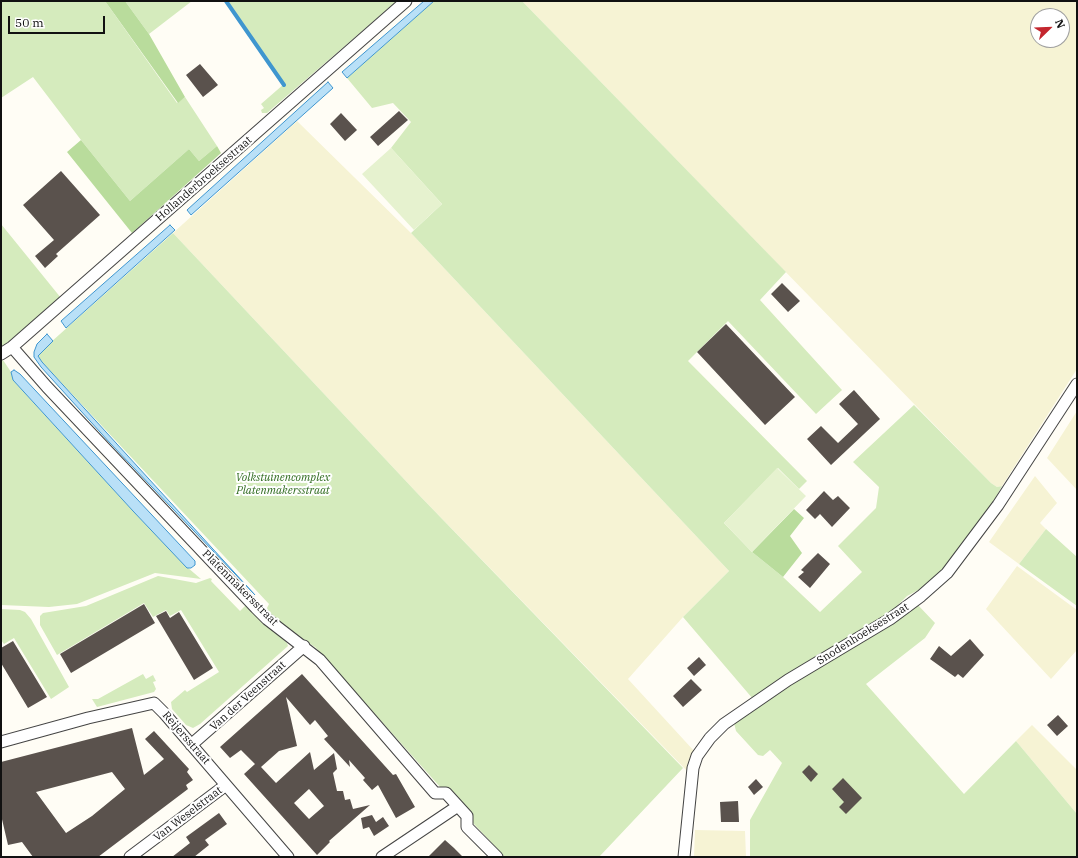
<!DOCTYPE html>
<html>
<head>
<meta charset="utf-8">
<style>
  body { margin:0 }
  #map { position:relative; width:1078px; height:858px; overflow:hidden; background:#fffdf5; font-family:"IBM Plex Serif",serif }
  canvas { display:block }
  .frame { position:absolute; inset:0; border:2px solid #111; pointer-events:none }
  .north { position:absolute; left:1030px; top:8px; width:40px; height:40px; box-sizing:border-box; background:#fff; border:1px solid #a0a0a0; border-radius:50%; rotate:67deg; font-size:11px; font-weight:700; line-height:16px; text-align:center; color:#111 }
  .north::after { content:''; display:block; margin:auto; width:14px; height:18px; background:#c4262e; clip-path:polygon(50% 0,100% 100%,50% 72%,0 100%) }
  .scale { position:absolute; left:8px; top:16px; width:97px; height:18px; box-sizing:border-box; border:2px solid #111; border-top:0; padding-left:5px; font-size:12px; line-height:14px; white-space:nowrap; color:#111; -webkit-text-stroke:3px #fff; paint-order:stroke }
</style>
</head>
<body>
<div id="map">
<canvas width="1078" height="858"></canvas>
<div class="frame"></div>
<div class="north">N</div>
<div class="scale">50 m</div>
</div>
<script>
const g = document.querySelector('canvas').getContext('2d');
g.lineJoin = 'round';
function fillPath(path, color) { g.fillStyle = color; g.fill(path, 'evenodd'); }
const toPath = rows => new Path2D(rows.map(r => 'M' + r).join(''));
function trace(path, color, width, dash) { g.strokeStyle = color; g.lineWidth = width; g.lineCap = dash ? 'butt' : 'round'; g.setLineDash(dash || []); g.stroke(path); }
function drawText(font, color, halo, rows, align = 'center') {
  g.font = font + ' "IBM Plex Serif",serif'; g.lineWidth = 4; g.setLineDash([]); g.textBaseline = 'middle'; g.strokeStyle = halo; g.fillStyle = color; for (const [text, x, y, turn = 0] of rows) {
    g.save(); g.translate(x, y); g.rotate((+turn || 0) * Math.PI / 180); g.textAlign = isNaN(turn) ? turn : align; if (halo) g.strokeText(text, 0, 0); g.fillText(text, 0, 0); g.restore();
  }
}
const farmland = toPath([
  [522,1,1077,1,1077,369,1002,486,997,487,991,483],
  [1038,16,1062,16,1062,40,1038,40],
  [297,121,411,233,729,571,683,617,628,679,695,752,689,773,419,495,173,233],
  [1077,411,1077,490,1047,458],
  [1035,476,1057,503,1040,523,1046,529,1019,564,989,542],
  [1017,566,1077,610,1077,650,1051,679,986,609],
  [1032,725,1077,770,1077,814,1016,741],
  [695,830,745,831,746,857,694,857]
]);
const green = toPath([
  [1,1,105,1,177,103,185,97,217,146,199,161,189,149,130,201,81,140,33,77,1,98],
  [125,1,192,1,149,34],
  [226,1,397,1,267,113,262,113,261,110,264,108,261,104,284,84],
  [434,1,522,1,786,272,760,300,842,390,816,414,728,321,688,361,807,481,799,489,778,468,724,523,752,552,783,577,820,612,862,572,838,546,876,508,879,487,853,462,914,405,991,483,997,487,1002,486,991,506,947,565,924,587,907,596,886,617,753,699,683,617,729,571,411,233,442,204,391,148,411,122,393,103,372,108,347,78],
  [1,224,61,298,1,348],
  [173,233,419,495,683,768,599,857,505,857,473,823,473,814,449,788,441,788,315,647,275,621,265,612,269,604,42,362,38,356,41,351],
  [3,360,11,372,13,380,133,511,187,567,201,579,155,573,77,604,49,607,1,605,1,361],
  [1046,529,1077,557,1077,606,1019,564],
  [158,576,196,583,210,578,212,579,211,581,240,611,247,604,287,643,288,646,200,724,193,728,186,725,172,709,171,702,185,690,187,692,219,672,181,610,170,616,166,610,153,617,144,603,57,655,40,625,40,616,43,613,86,606],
  [917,604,935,623,925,638,866,684,964,794,1016,741,1077,814,1077,857,750,857,750,820,782,763,770,750,763,756,758,755,736,731,734,723,772,695],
  [1,609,20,610,25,612,31,619,69,687,51,699,14,638,4,644,1,640],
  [143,674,146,679,153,675,156,681,153,682,156,689,154,692,97,707,92,699,98,699]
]);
const forest = toPath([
  [105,1,125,1,149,34,185,97,178,103],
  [81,140,130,201,189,149,199,161,217,146,221,153,132,233,67,152],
  [794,509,804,518,790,536,802,553,783,577,752,552]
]);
const pitch = toPath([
  [391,148,442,204,414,230,362,174],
  [777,468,806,496,752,552,724,523]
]);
const water = toPath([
  [424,1,434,1,347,78,342,72,424,1],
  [328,82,333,88,191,215,187,210,328,82],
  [170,225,175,230,66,328,61,321,170,225],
  [47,334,53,341,38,356,42,362,255,595,110,443,41,367,34,357,34,352,37,344,47,334],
  [14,370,20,374,195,561,195,565,191,568,187,568,133,511,13,380,11,372,14,370]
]);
const stream = toPath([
  [226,1,284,85]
]);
const building = toPath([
  [200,64,218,85,203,97,186,75],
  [399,111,408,120,378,146,370,137],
  [341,113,357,130,345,141,330,124],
  [61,171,100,215,56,254,58,256,45,268,35,256,54,240,23,205],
  [782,283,800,301,788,312,771,294],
  [726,324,795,397,765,425,697,352],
  [854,390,880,419,831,465,807,439,821,426,838,443,858,424,839,404],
  [824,491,833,500,838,496,850,508,832,527,820,514,815,519,806,510],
  [818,553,830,564,810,588,798,577,804,572,801,570],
  [144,604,155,623,71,673,60,654],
  [166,611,170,618,179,612,213,668,194,680,156,616],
  [970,639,984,655,963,678,958,674,955,677,930,659,939,646,951,656],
  [13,641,47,697,28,708,1,663,1,648],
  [699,657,706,665,694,676,687,668],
  [302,674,393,775,396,774,415,807,396,818,378,785,372,790,363,780,365,778,349,760,350,767,324,739,328,736,315,720,310,725,286,697,297,746,279,751,261,767,276,783,310,752,314,770,334,753,337,769,333,773,337,791,343,791,345,800,350,799,353,809,370,805,329,841,330,842,317,855,244,774,255,764,241,750,230,758,220,747],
  [309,789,324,806,309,819,294,803],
  [691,679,702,690,683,707,673,696],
  [1058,715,1068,726,1057,736,1047,725],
  [132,728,144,775,164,759,145,739,154,731,189,769,187,772,193,780,186,785,188,789,98,857,33,857,22,842,8,845,1,815,1,762],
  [112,772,125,789,92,816,66,833,36,792],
  [809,765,818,774,811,782,802,772],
  [843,778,862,798,846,814,839,807,844,802,832,789],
  [756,779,763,787,754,795,748,787],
  [738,801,739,822,721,822,720,802],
  [219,813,227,824,205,840,209,845,194,857,172,857,190,843,186,837],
  [372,815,376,822,383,817,389,826,374,836,369,827,363,829,361,818],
  [445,840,454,848,463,857,428,857]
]);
const minor = toPath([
  [12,347,47,387,256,608,267,619,320,660,435,793,446,793,467,816,467,827,497,857],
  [1,354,12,347,406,1],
  [1,742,88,718,154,703,164,713,288,857],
  [191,745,304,646],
  [130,857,226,785],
  [382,857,458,806],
  [684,857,693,768,697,756,710,738,724,724,788,680,890,619,921,596,947,573,998,505,1077,384]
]);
const streetNames = [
  ["Hollanderbroeksestraat",204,179,-41],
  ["Platenmakersstraat",240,588,45],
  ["Snodenhoeksestraat",863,634,-32],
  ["Van der Veenstraat",248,696,-42],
  ["Reijersstraat",186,738,49],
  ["Van Weselstraat",188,814,-37]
];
const parkNames = [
  ["Volkstuinencomplex",283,478],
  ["Platenmakersstraat",283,491]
];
fillPath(farmland, '#f6f3d4');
fillPath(green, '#d5ebbd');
fillPath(forest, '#b9dc9c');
fillPath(pitch, '#e6f2cf');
fillPath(water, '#b9e0f7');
trace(water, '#3f96cf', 1);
trace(stream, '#3f96cf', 4);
fillPath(building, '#5a524d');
trace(minor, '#444', 13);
trace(minor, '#fff', 11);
drawText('11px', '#111', '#fff', streetNames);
drawText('italic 11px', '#2f6b1f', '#fff', parkNames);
</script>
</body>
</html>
